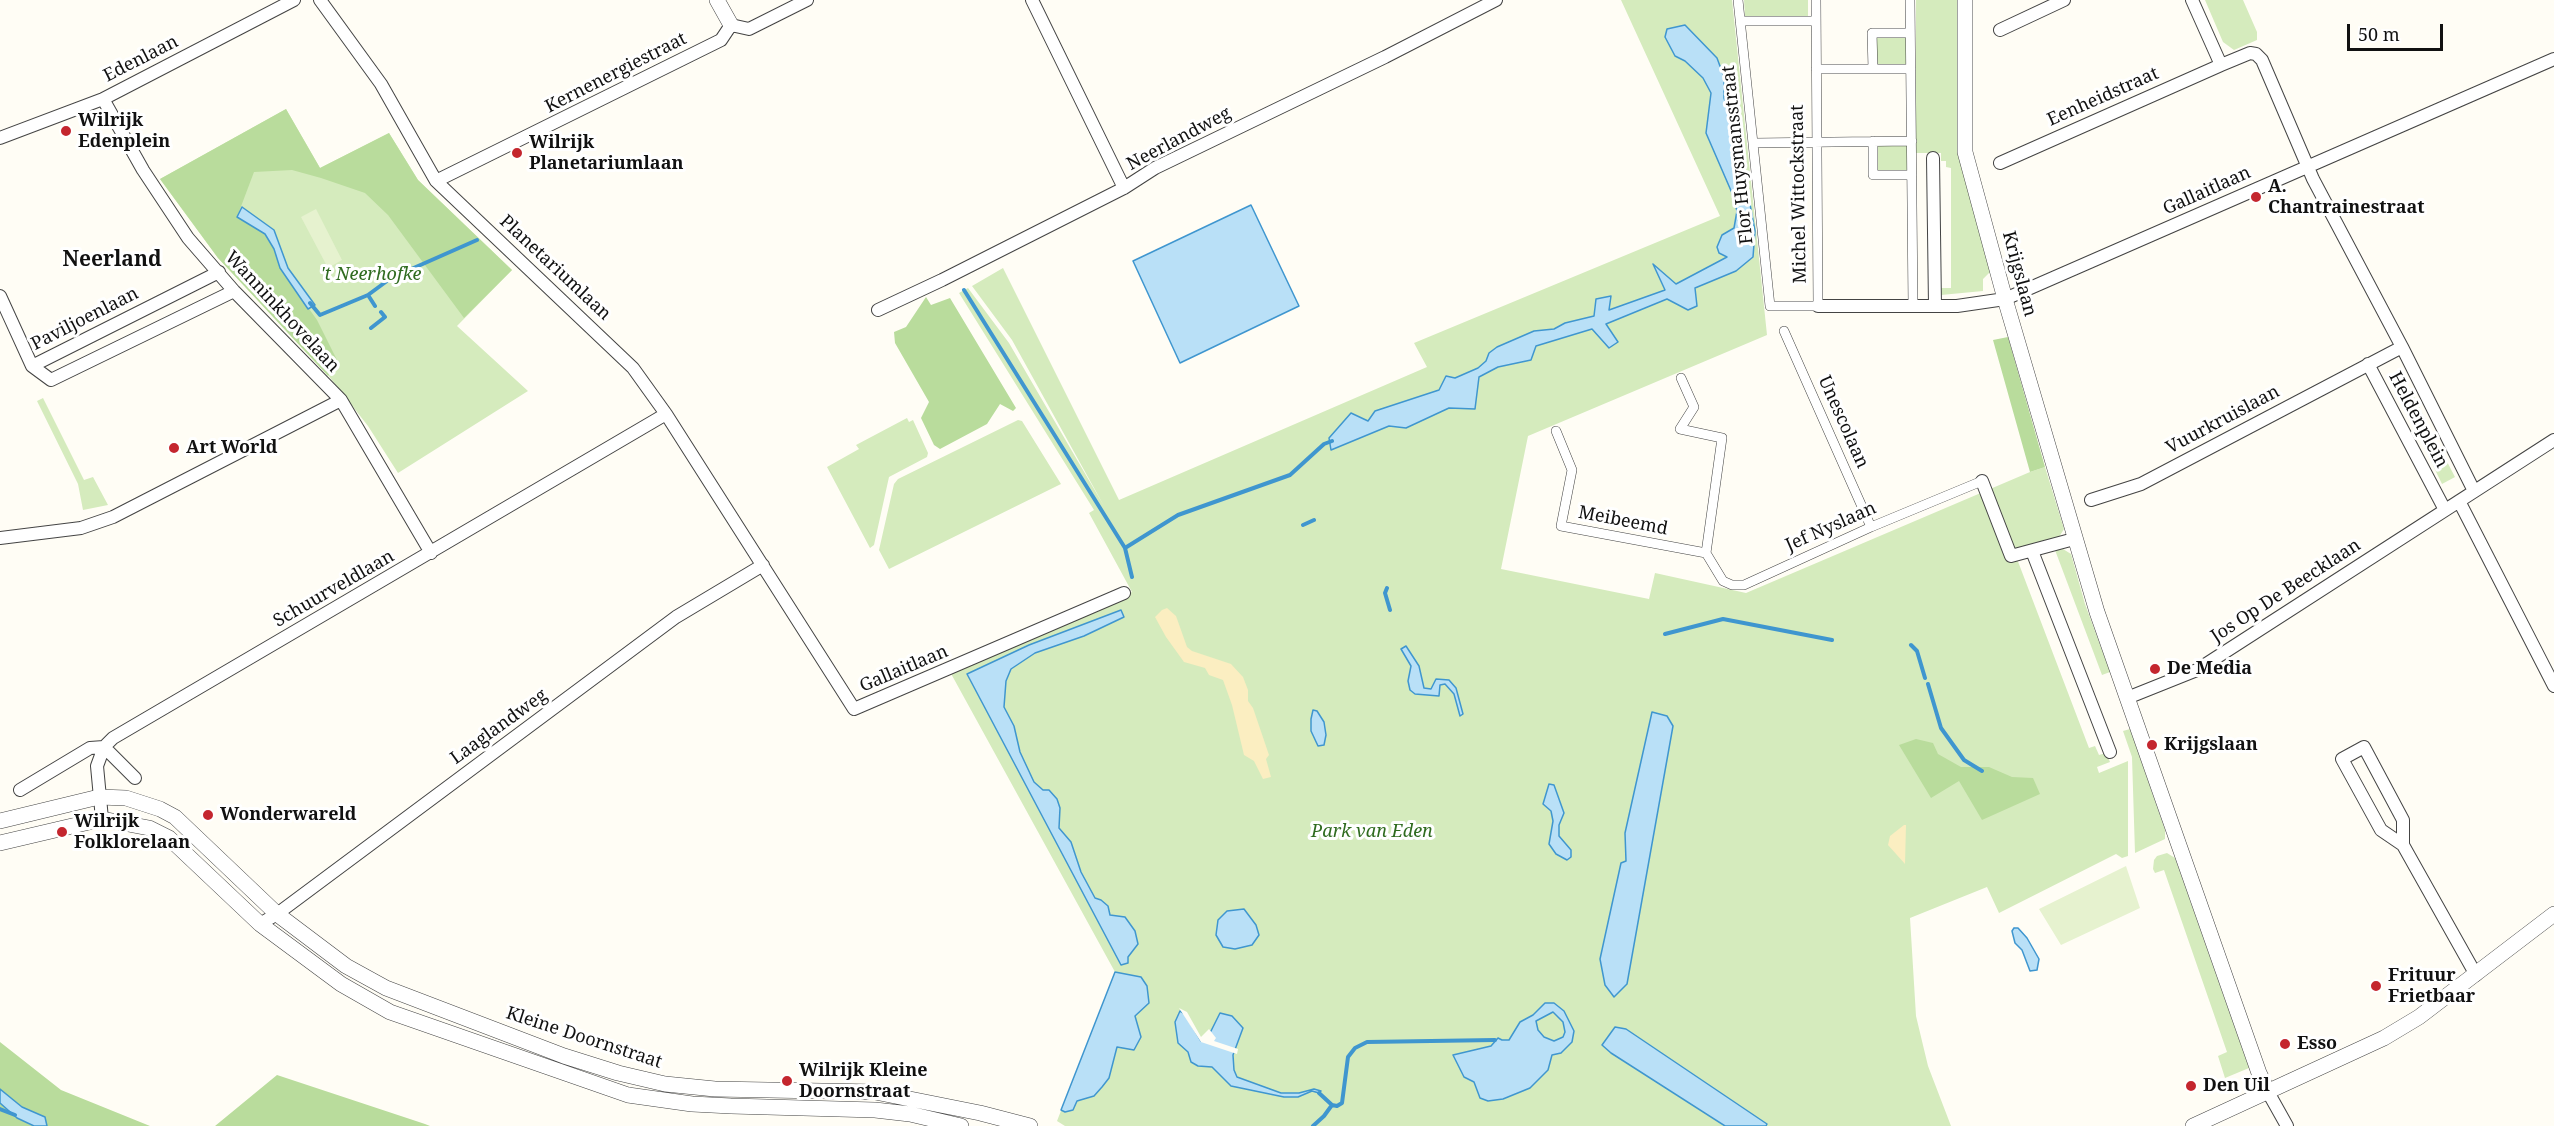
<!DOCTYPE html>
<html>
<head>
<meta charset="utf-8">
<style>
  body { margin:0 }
  #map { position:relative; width:2554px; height:1126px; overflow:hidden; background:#fffdf5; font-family:"Noto Serif",serif }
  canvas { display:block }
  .scale { position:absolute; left:2347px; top:24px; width:96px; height:27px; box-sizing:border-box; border:3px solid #111; border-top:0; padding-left:8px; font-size:18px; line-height:21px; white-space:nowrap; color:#111; -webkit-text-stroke:4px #fff; paint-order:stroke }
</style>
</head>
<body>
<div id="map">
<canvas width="2554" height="1126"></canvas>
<div class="scale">50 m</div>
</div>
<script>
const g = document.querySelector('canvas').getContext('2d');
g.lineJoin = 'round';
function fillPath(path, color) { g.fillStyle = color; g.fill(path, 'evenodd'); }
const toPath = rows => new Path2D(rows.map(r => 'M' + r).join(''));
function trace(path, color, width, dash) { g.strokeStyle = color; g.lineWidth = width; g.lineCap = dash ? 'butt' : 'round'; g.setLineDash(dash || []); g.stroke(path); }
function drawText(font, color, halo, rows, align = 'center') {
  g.font = font + ' "Noto Serif",serif'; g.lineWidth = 6; g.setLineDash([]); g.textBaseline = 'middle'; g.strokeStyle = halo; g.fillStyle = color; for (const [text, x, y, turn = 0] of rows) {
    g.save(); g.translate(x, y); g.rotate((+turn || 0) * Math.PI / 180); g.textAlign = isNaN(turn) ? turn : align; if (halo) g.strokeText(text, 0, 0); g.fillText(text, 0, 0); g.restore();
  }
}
const green = toPath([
  [1621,0,1732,0,1767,335,1528,436,1501,569,1649,599,1655,573,1746,593,2030,472,2045,467,2064,529,2059,537,2014,551,2089,748,2095,746,2099,755,2106,753,2110,762,2097,767,2099,773,2128,761,2128,856,2122,858,2116,854,1999,913,1987,887,1910,918,1916,1016,1928,1066,1951,1126,1065,1126,1057,1121,1115,972,949,670,1132,592,1089,513,1094,510,959,293,968,288,1009,343,1104,506,1012,340,972,286,1003,268,1119,500,1427,367,1414,343,1720,216],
  [1744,0,1808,0,1808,16,1745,16],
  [1916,0,1959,0,1958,152,1992,270,1983,279,1983,291,1941,295,1941,288,1951,288,1951,168,1946,167,1946,161,1941,161,1941,153,1916,153],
  [2205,0,2243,0,2257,32,2257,40,2234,50,2223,42],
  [1876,37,1907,37,1908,64,1877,64],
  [286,109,320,168,389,133,418,180,512,270,457,326,528,391,398,473,368,426,324,370,218,258,160,179],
  [1877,144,1908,144,1908,171,1877,171],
  [2403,381,2410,389,2427,422,2414,429,2397,396,2396,383],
  [43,398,84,480,93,477,108,505,83,510,78,484,37,401],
  [907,418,909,422,913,420,928,453,927,457,889,477,874,545,870,548,827,467,859,449,856,445],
  [1018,420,1022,421,1061,484,889,569,879,550,894,484,898,479],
  [2430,429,2455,477,2442,484,2418,435],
  [2063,549,2071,554,2085,604,2110,672,2102,675,2055,550],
  [2130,729,2165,830,2165,839,2135,853,2132,757,2123,731],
  [2167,853,2175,858,2249,1068,2225,1078,2218,1056,2227,1052,2164,870,2155,873,2153,869,2154,860,2157,856]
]);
const forest = toPath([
  [286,109,320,168,389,133,418,180,512,270,464,318,388,215,365,193,321,178,292,170,254,172,237,217,265,234,274,249,280,268,317,320,338,362,328,376,218,258,160,179],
  [926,297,931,305,950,298,1016,408,1013,411,1000,404,987,424,940,449,934,445,921,418,929,402,895,343,894,332,906,327],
  [2008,337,2045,467,2030,472,1993,340],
  [1916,739,1933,743,1938,754,1961,767,1989,767,2012,777,2033,778,2040,794,1982,820,1959,781,1931,798,1899,745],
  [0,1042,61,1090,150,1126,0,1126],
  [277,1075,425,1124,430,1126,215,1126]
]);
const sand = toPath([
  [1167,608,1176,616,1187,647,1192,651,1231,664,1243,677,1248,690,1248,701,1253,708,1269,755,1266,759,1271,777,1263,779,1254,761,1244,755,1232,705,1223,680,1209,675,1205,668,1184,662,1166,637,1155,617,1162,610],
  [1904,825,1906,825,1905,864,1888,845,1890,836]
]);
const pitch = toPath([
  [316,209,342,260,328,268,301,217],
  [2126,866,2140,908,2061,945,2039,909]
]);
const water = toPath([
  [1685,25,1717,58,1724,77,1724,98,1738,140,1755,231,1753,257,1736,271,1695,288,1697,306,1688,310,1667,299,1606,324,1618,342,1609,348,1592,329,1536,346,1531,360,1498,367,1479,377,1475,409,1449,408,1406,428,1389,426,1331,450,1329,438,1351,413,1368,421,1375,411,1439,390,1446,376,1455,378,1478,368,1486,361,1489,353,1497,347,1534,331,1554,329,1565,323,1594,316,1596,299,1611,296,1609,310,1665,290,1653,264,1676,284,1727,257,1719,253,1717,247,1722,235,1734,228,1737,211,1732,193,1706,133,1711,93,1703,78,1685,61,1675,56,1665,37,1667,29,1685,25],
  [1251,205,1299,306,1180,363,1133,261,1251,205],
  [242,207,274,230,288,268,315,305,308,309,280,268,274,249,265,234,237,217,242,207],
  [1121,610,1124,617,1084,636,1035,653,1011,669,1006,681,1004,707,1014,726,1020,752,1034,782,1043,790,1049,790,1057,799,1060,808,1059,828,1071,842,1081,872,1095,898,1101,900,1108,906,1110,915,1125,917,1135,931,1138,944,1128,957,1128,963,1121,965,967,674,1029,645,1121,610],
  [1406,646,1419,666,1424,688,1431,689,1436,679,1449,680,1456,688,1463,714,1460,716,1454,694,1445,684,1440,685,1439,696,1415,694,1410,690,1408,681,1411,666,1401,649,1406,646],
  [1313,710,1317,711,1324,722,1326,735,1324,745,1318,746,1311,731,1311,719,1313,710],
  [1652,712,1667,716,1673,726,1627,984,1614,997,1605,985,1600,959,1621,863,1626,861,1625,833,1652,712],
  [1549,784,1554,785,1564,813,1559,825,1559,836,1571,850,1571,857,1567,860,1556,854,1549,844,1553,821,1551,811,1543,804,1549,784],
  [1244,909,1256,925,1259,935,1252,945,1235,949,1223,947,1216,935,1218,920,1227,911,1244,909],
  [2014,928,2018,928,2027,938,2039,959,2037,970,2030,971,2022,950,2015,943,2012,931,2014,928],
  [1115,972,1141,977,1147,986,1149,1003,1135,1016,1141,1037,1134,1050,1117,1047,1109,1078,1102,1087,1094,1096,1077,1101,1073,1110,1065,1112,1061,1110,1115,972],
  [1545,1003,1554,1003,1564,1011,1574,1031,1572,1042,1561,1053,1552,1055,1548,1070,1530,1088,1503,1099,1488,1101,1480,1098,1474,1082,1464,1077,1453,1055,1491,1046,1498,1038,1502,1040,1509,1040,1520,1022,1533,1015,1545,1003],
  [1553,1012,1563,1022,1565,1032,1563,1037,1554,1041,1544,1037,1538,1030,1536,1021,1553,1012],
  [1180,1011,1185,1014,1201,1041,1211,1031,1220,1013,1232,1016,1243,1028,1233,1055,1234,1070,1237,1077,1281,1093,1299,1093,1314,1089,1321,1091,1319,1093,1312,1091,1298,1097,1284,1097,1231,1086,1212,1067,1198,1066,1191,1062,1188,1052,1178,1043,1175,1022,1180,1011],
  [1615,1027,1626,1029,1767,1124,1766,1126,1725,1126,1611,1053,1602,1045,1615,1027],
  [0,1089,22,1107,45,1117,47,1126,34,1126,17,1118,0,1103,0,1089]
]);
const pier = toPath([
  [1179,1008,1187,1012,1201,1037,1209,1029,1216,1038,1214,1041,1238,1049,1237,1054,1201,1042]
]);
const stream = toPath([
  [964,290,1125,548,1132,577],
  [368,295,375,306],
  [310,303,320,315,368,295,391,278,477,240],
  [371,328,385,317,381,312],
  [1303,525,1314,520],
  [1125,548,1178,515,1290,475,1324,444,1332,441],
  [1387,588,1385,593,1390,610],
  [1665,634,1723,619,1832,640],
  [1911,645,1917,651,1925,678],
  [1928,684,1941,728,1964,760,1982,771],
  [1319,1093,1332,1105,1337,1106,1342,1103,1348,1057,1355,1048,1367,1042,1495,1040],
  [0,1109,15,1115],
  [1313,1126,1324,1116,1332,1105]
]);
const pedestrian = toPath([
  [1738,0,1770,306,1818,306,1816,0],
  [1910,0,1913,306],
  [1740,21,1816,21],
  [1816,69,1911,69],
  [1873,69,1872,33,1910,33],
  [1873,141,1873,175,1912,175],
  [1754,143,1912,141],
  [1784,331,1871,527],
  [1681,378,1694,407,1680,429,1722,438,1706,553],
  [1556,431,1572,470,1561,526,1706,553],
  [1706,553,1723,581,1732,585,1744,585,1871,527,1982,481]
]);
const minor = toPath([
  [320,0,381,84,436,181,633,368,666,414,854,709,1124,593],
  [1032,0,1124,188],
  [2192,0,2221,65],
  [2000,30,2064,0],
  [103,99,143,170,188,238,234,291,341,400,431,553],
  [0,138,103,99,294,0],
  [1933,158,1935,306],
  [2000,163,2221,65,2250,53,2256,54,2262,60,2313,179,2402,347,2474,491],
  [436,181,721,40,731,25,749,29,807,0],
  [0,296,32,366,51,380,234,291],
  [1818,306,1957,306,2005,299,2554,59],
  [878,310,942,280,1124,188,1155,168,1385,57,1496,0],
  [2368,364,2445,510],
  [32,366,219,272],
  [1982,481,2011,556,2074,539],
  [2091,500,2141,484,2402,347],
  [2459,501,2554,686],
  [0,538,81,528,113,517,341,400],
  [2032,551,2110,752],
  [2127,698,2197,670,2554,440],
  [104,747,135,778],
  [20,790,90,748,104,747,113,738,666,414],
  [102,819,97,766,104,747],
  [2403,845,2403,820,2364,747,2342,759,2381,830,2403,845,2476,975],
  [260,924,277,914,676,617,763,565],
  [2268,1092,2287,1126]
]);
const tertiary = toPath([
  [717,0,731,25],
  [1965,0,1965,152,2005,299,2097,612,2259,1073,2268,1092],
  [0,821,99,797,126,798,160,809,175,817,277,914,346,966,386,988,564,1056,618,1073,665,1084,715,1089,875,1092,980,1113,1030,1126],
  [0,843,102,819,149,828,169,838,260,924,341,984,390,1012,628,1095,692,1104,731,1106,875,1110,910,1114,961,1126],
  [2193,1126,2384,1038,2419,1017,2554,914]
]);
const markers = [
  [66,131,6,"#c4262e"],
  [517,153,6,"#c4262e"],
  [2256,197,6,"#c4262e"],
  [174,448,6,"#c4262e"],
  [2155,669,6,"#c4262e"],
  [2152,745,6,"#c4262e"],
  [208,815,6,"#c4262e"],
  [62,832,6,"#c4262e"],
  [2376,986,6,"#c4262e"],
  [2285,1044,6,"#c4262e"],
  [787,1081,6,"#c4262e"],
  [2191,1086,6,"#c4262e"]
];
const streetNames = [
  ["Edenlaan",141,59,-27],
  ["Kernenergiestraat",616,73,-27],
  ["Eenheidstraat",2103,97,-24],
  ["Neerlandweg",1179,139,-28],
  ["Flor Huysmansstraat",1738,155,-96],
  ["Gallaitlaan",2207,191,-24],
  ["Michel Wittockstraat",1799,194,-91],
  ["Planetariumlaan",555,268,43],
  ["Krijgslaan",2019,274,75],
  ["Wanninkhovelaan",282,312,47],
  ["Paviljoenlaan",85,319,-27],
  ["Vuurkruislaan",2223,420,-28],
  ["Heldenplein",2418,420,62],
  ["Unescolaan",1843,422,66],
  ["Meibeemd",1623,521,11],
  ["Jef Nyslaan",1831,527,-24],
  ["Schuurveldlaan",334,589,-30],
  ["Jos Op De Beecklaan",2286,591,-33],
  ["Gallaitlaan",904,669,-23],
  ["Laaglandweg",499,727,-36],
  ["Kleine Doornstraat",584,1038,18]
];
const poiNames = [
  ["Wilrijk",78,121],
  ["Edenplein",78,142],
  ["Wilrijk",529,143],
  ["Planetariumlaan",529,164],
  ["A.",2268,187],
  ["Chantrainestraat",2268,208],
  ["Art World",186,448],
  ["De Media",2167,669],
  ["Krijgslaan",2164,745],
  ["Wonderwareld",220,815],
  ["Wilrijk",74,822],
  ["Folklorelaan",74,843],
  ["Frituur",2388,976],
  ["Frietbaar",2388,997],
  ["Esso",2297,1044],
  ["Wilrijk Kleine",799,1071],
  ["Doornstraat",799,1092],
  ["Den Uil",2203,1086]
];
const parkNames = [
  ["'t Neerhofke",371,275],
  ["Park van Eden",1372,832]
];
const quarterNames = [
  ["Neerland",112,260]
];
fillPath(green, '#d5ebbd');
fillPath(forest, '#b9dc9c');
fillPath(sand, '#fbeec1');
fillPath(pitch, '#e6f2cf');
fillPath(water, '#b9e0f7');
trace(water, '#3f96cf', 1.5);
fillPath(pier, '#fffdf5');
trace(stream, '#3f96cf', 4);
trace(pedestrian, '#444', 10);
trace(minor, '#444', 14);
trace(tertiary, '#444', 16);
trace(pedestrian, '#fff', 9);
trace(minor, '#fff', 12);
trace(tertiary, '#fff', 15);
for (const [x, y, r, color] of markers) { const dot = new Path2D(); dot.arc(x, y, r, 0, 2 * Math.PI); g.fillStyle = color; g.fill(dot); trace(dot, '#fff', 2); }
drawText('18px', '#111', '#fff', streetNames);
drawText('bold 18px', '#111', '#fff', poiNames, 'left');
drawText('italic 18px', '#2f6b1f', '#fff', parkNames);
drawText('bold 21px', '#111', '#fff', quarterNames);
</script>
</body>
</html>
